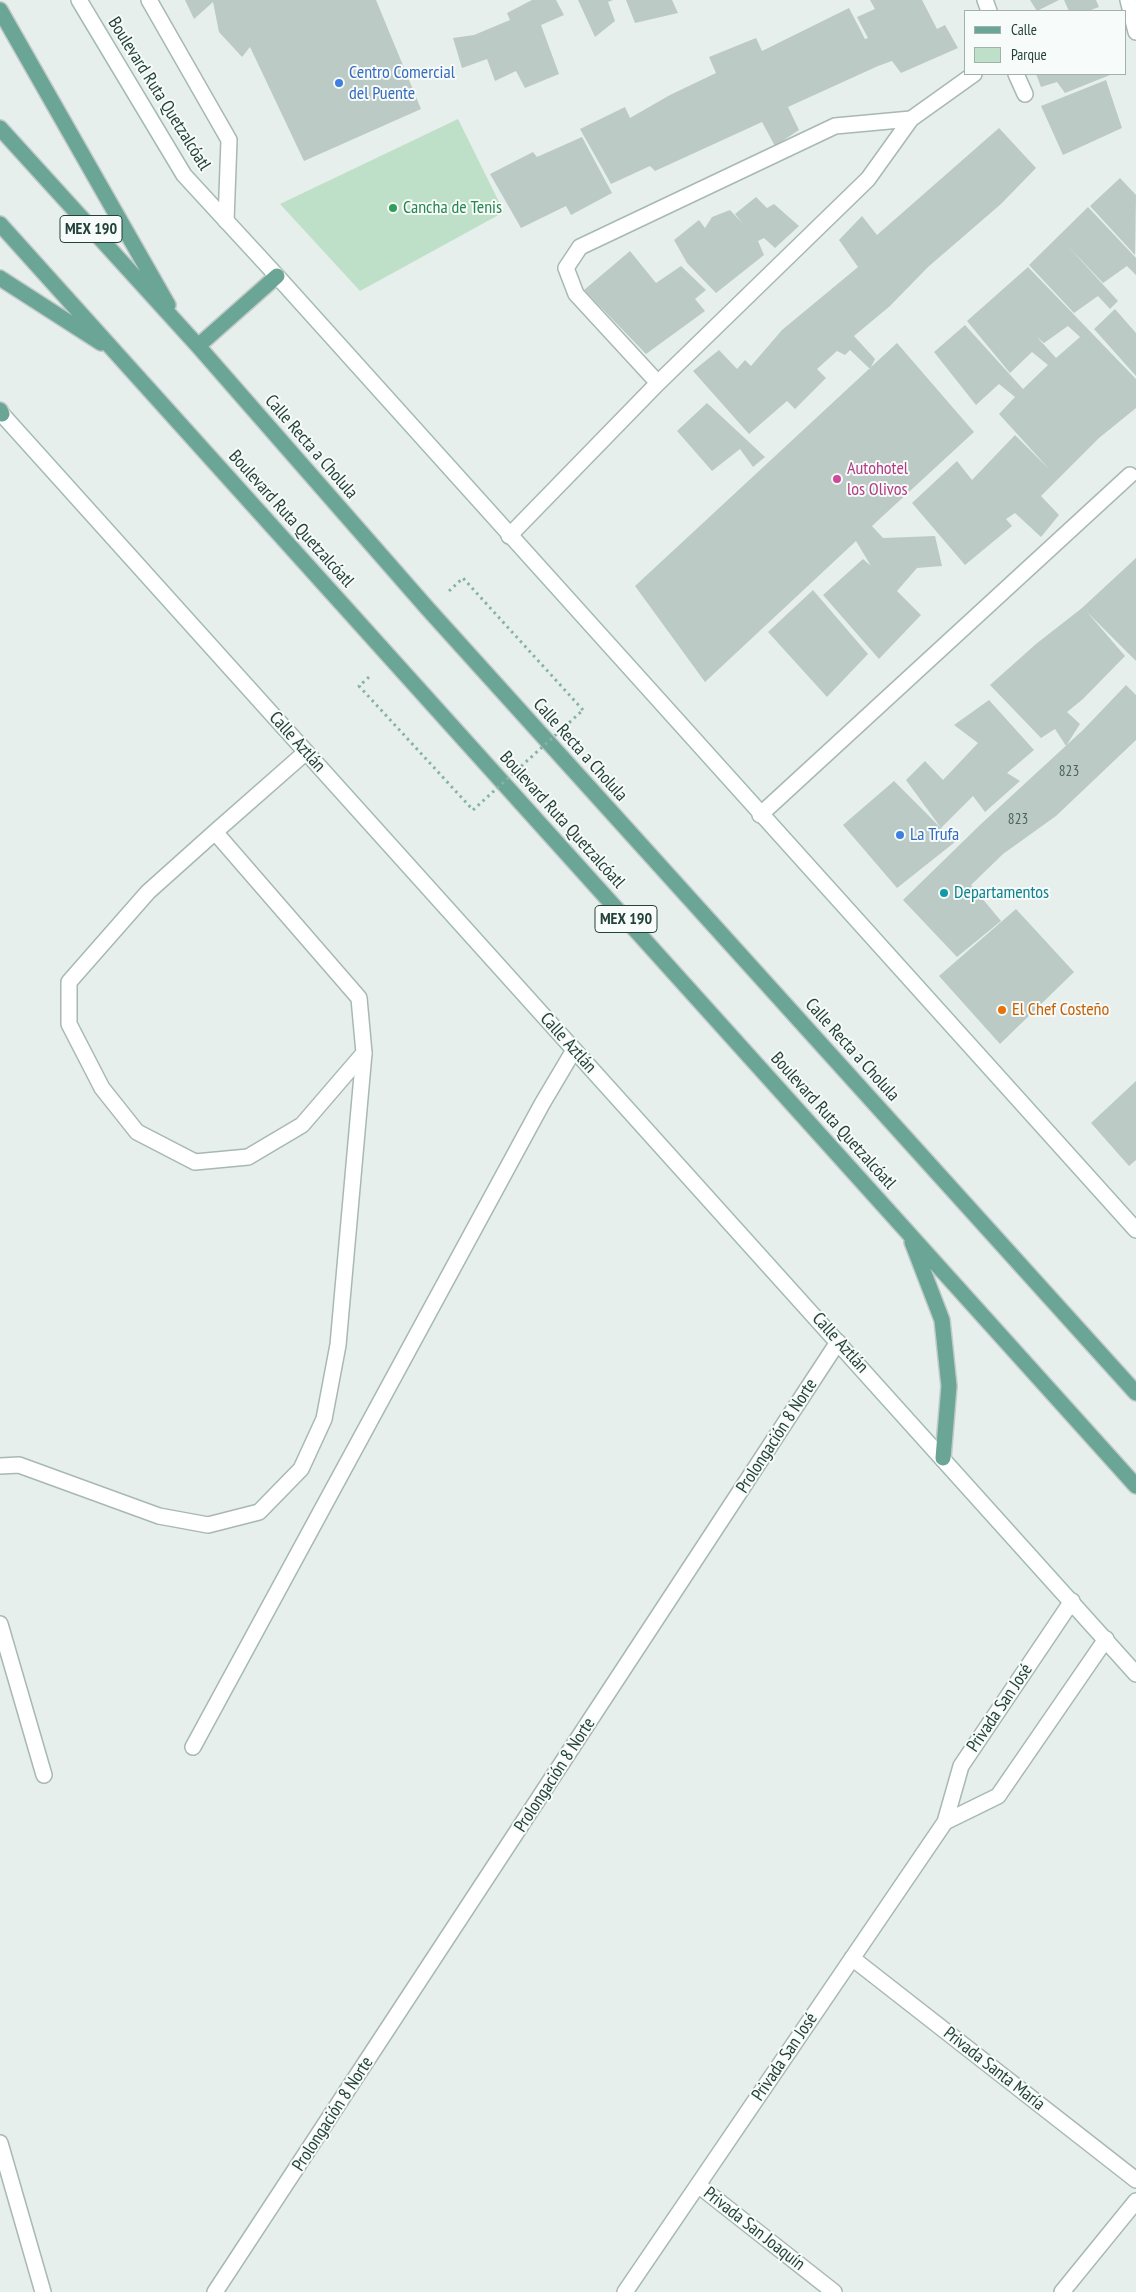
<!DOCTYPE html>
<html>
<head>
<meta charset="utf-8">
<style>
  body { margin:0 }
  #map { position:relative; width:1136px; height:2292px; overflow:hidden; background:#e6efeb; font-family:"PT Sans Narrow",sans-serif }
  canvas { display:block }
  .legend { position:absolute; left:964px; top:10px; width:162px; height:65px; box-sizing:border-box; background:#f7fbf9; border:1px solid #a3b1ad; margin:0; padding:6px 9px; list-style:none; font-size:15px; color:#24423a }
  .legend li { display:flex; align-items:center; gap:10px; height:25px }
  .legend b { width:25px; border:1px solid #a3b1ad }
</style>
</head>
<body>
<div id="map">
<canvas width="1136" height="2292"></canvas>
<ul class="legend">
<li><b style="height:6px;background:#6aa596"></b>Calle</li>
<li><b style="height:14px;background:#bfe0c8"></b>Parque</li>
</ul>
</div>
<script>
const g = document.querySelector('canvas').getContext('2d');
g.lineJoin = 'round';
function fillPath(path, color) { g.fillStyle = color; g.fill(path, 'evenodd'); }
const toPath = rows => new Path2D(rows.map(r => 'M' + r).join(''));
function trace(path, color, width, dash) { g.strokeStyle = color; g.lineWidth = width; g.lineCap = dash ? 'butt' : 'round'; g.setLineDash(dash || []); g.stroke(path); }
function drawText(font, color, halo, rows, align = 'center') {
  g.font = font + ' "PT Sans Narrow",sans-serif'; g.lineWidth = 4; g.setLineDash([]); g.textBaseline = 'middle'; g.strokeStyle = halo; g.fillStyle = color; for (const [text, x, y, turn = 0] of rows) {
    g.save(); g.translate(x, y); g.rotate((+turn || 0) * Math.PI / 180); g.textAlign = isNaN(turn) ? turn : align; if (halo) g.strokeText(text, 0, 0); g.fillText(text, 0, 0); g.restore();
  }
}
const green = toPath([
  [458,119,504,212,360,291,280,204]
]);
const building = toPath([
  [185,0,376,0,421,109,304,161,250,47,242,57,219,32,213,2,194,19],
  [532,0,556,0,564,15,541,25,559,74,525,88,516,71,495,81,487,59,462,68,453,38,474,35,510,20,507,13],
  [578,0,613,0,608,2,615,21,595,37],
  [626,0,672,0,678,13,635,23],
  [870,0,922,0,937,29,945,25,958,48,901,73,892,61,878,66,788,107,799,130,775,146,762,122,655,171,650,166,611,184,580,129,625,107,630,118,670,95,716,73,709,57,756,38,762,51,849,8,865,39,868,38,857,17,875,9],
  [1030,0,1059,0,1037,11],
  [1064,0,1096,0,1099,7,1088,11,1069,11],
  [1036,74,1109,74,1110,75,1065,93,1057,82,1041,87],
  [1106,80,1122,128,1063,155,1041,106],
  [999,128,1036,168,1001,204,928,267,890,306,854,336,875,359,870,369,850,350,845,355,837,351,817,369,826,378,795,409,787,401,749,434,693,371,719,350,737,369,745,360,751,366,782,330,858,267,839,240,862,216,877,235],
  [582,137,612,193,571,215,566,206,521,228,490,174,533,152,537,157],
  [1120,178,1136,195,1135,255,1090,206],
  [756,197,767,208,774,204,799,226,775,248,764,238,758,241,764,255,716,293,687,263,674,240,699,220,705,228,712,217,730,210,743,224,735,214],
  [1088,207,1136,258,1136,275,1127,266,1103,283,1066,244,1118,301,1110,309,1098,296,1074,313,1029,265],
  [630,251,656,283,681,266,706,290,695,299,705,311,646,354,584,290],
  [1028,267,1136,379,1136,408,1099,438,1041,496,1059,515,1041,537,1015,513,1006,519,1012,526,965,565,912,503,957,461,972,480,1015,435,1050,470,999,414,1015,397,999,384,976,405,934,352,965,325,1023,389,1048,365,1032,352,1010,373,967,321],
  [1068,326,1080,337,1056,358,1037,337,1044,343],
  [1115,309,1136,333,1136,376,1094,329],
  [897,343,974,432,872,526,883,538,935,536,942,566,917,568,897,591,921,615,879,659,823,595,863,559,871,566,856,541,705,682,635,586],
  [707,403,765,457,753,467,740,449,712,471,677,431],
  [1136,558,1136,661,1087,612,1125,656,1083,699,1067,712,1080,724,1066,746,1055,729,1041,738,990,685,1036,644,1082,608],
  [813,590,868,654,827,697,768,632],
  [1126,685,1136,695,1136,740,1056,816,1003,854,971,885,1001,921,957,957,903,900,981,824,1083,730],
  [989,700,1034,750,1007,773,1020,781,985,812,973,796,941,828,955,842,897,888,843,825,894,781,941,828,906,780,925,761,943,780,978,743,954,725],
  [1016,909,1074,972,1000,1044,939,976],
  [1136,1081,1136,1160,1129,1166,1091,1123]
]);
const path = toPath([
  [449,591,463,578,583,710],
  [369,677,359,686,473,810]
]);
const lane = toPath([
  [149,0,229,140,226,221],
  [0,1466,19,1465,159,1516,208,1525,259,1512,301,1469,324,1419,338,1345,364,1053],
  [0,1624,44,1775]
]);
const street = toPath([
  [985,0,989,11],
  [1128,0,1136,32],
  [1016,74,1025,94],
  [658,383,576,294,566,268,580,247,835,126,911,119],
  [509,536,658,383,868,179,911,119,974,74],
  [760,815,1130,475],
  [215,832,359,998,364,1053,302,1125,248,1157,195,1162,137,1132,102,1088,69,1024,69,982,148,892,215,832,306,752],
  [193,1747,542,1104,574,1050],
  [945,1822,998,1796,1106,1639],
  [852,1958,1136,2180],
  [0,2143,43,2292],
  [698,2185,834,2292],
  [215,2292,838,1342],
  [625,2292,945,1822,961,1766,1072,1601],
  [1062,2292,1136,2201]
]);
const secondary = toPath([
  [79,0,184,175,277,276,1136,1230],
  [0,412,1136,1674]
]);
const primary = toPath([
  [0,10,168,305],
  [0,128,198,346,428,609,1136,1393],
  [0,224,1136,1486],
  [0,278,101,343],
  [198,346,277,276],
  [0,410,2,414],
  [912,1242,942,1320,949,1386,943,1458]
]);
const pathBridge = toPath([
  [473,810,583,710]
]);
const markers = [
  [339,83,5,"#3f7fe0"],
  [393,208,5,"#2e9e5b"],
  [837,479,5,"#d1479c"],
  [900,835,5,"#3f7fe0"],
  [944,893,5,"#0f9aa8"],
  [1002,1010,5,"#e8710a"]
];
const numberNames = [
  ["823",1069,772],
  ["823",1018,820]
];
const shields = [
  [91,229,62],
  [626,919,62]
];
const shieldNames = [
  ["MEX 190",91,229],
  ["MEX 190",626,919]
];
const shopNames = [
  ["Centro Comercial",349,73],
  ["del Puente",349,94],
  ["La Trufa",910,835]
];
const streetNames = [
  ["Boulevard Ruta Quetzalcóatl",159,94,58],
  ["Calle Recta a Cholula",311,447,49],
  ["Boulevard Ruta Quetzalcóatl",291,519,48],
  ["Calle Aztlán",297,742,48],
  ["Calle Recta a Cholula",580,750,48],
  ["Boulevard Ruta Quetzalcóatl",562,820,48],
  ["Calle Aztlán",568,1043,48],
  ["Calle Recta a Cholula",852,1050,48],
  ["Boulevard Ruta Quetzalcóatl",833,1121,48],
  ["Calle Aztlán",840,1343,48],
  ["Prolongación 8 Norte",777,1436,-57],
  ["Privada San José",1000,1708,-56],
  ["Prolongación 8 Norte",555,1775,-57],
  ["Privada San José",785,2057,-56],
  ["Privada Santa María",994,2069,38],
  ["Prolongación 8 Norte",333,2114,-57],
  ["Privada San Joaquín",754,2229,38]
];
const leisureNames = [
  ["Cancha de Tenis",403,208]
];
const hotelNames = [
  ["Autohotel",847,469],
  ["los Olivos",847,490]
];
const cultureNames = [
  ["Departamentos",954,893]
];
const foodNames = [
  ["El Chef Costeño",1012,1010]
];
fillPath(green, '#bfe0c8');
fillPath(building, '#bbcac4');
trace(lane, '#a8b8b2', 18);
trace(street, '#a8b8b2', 18);
trace(secondary, '#a4bbb3', 18);
trace(primary, '#c2cac8', 18);
trace(path, '#86b3a5', 3, [2.5, 4]);
trace(lane, '#fff', 15);
trace(street, '#fff', 15);
trace(secondary, '#fff', 15);
trace(primary, '#6aa596', 15);
trace(pathBridge, '#86b3a5', 3, [2.5, 4]);
for (const [x, y, r, color] of markers) { const dot = new Path2D(); dot.arc(x, y, r, 0, 2 * Math.PI); g.fillStyle = color; g.fill(dot); trace(dot, '#f7fbf9', 2); }
drawText('15px', '#4a645c', null, numberNames);
for (const [x, y, w] of shields) { const box = new Path2D(); box.roundRect(x - w / 2, y - 13.5, w, 27, 4); g.fillStyle = '#f7fbf9'; g.fill(box); trace(box, '#24423a', 1); }
drawText('bold 16px', '#24423a', null, shieldNames);
drawText('18px', '#366cbe', '#f7fbf9', shopNames, 'left');
drawText('18px', '#24423a', '#f7fbf9', streetNames);
drawText('18px', '#27864d', '#f7fbf9', leisureNames, 'left');
drawText('18px', '#b23c85', '#f7fbf9', hotelNames, 'left');
drawText('18px', '#0d838f', '#f7fbf9', cultureNames, 'left');
drawText('18px', '#c56008', '#f7fbf9', foodNames, 'left');
</script>
</body>
</html>
